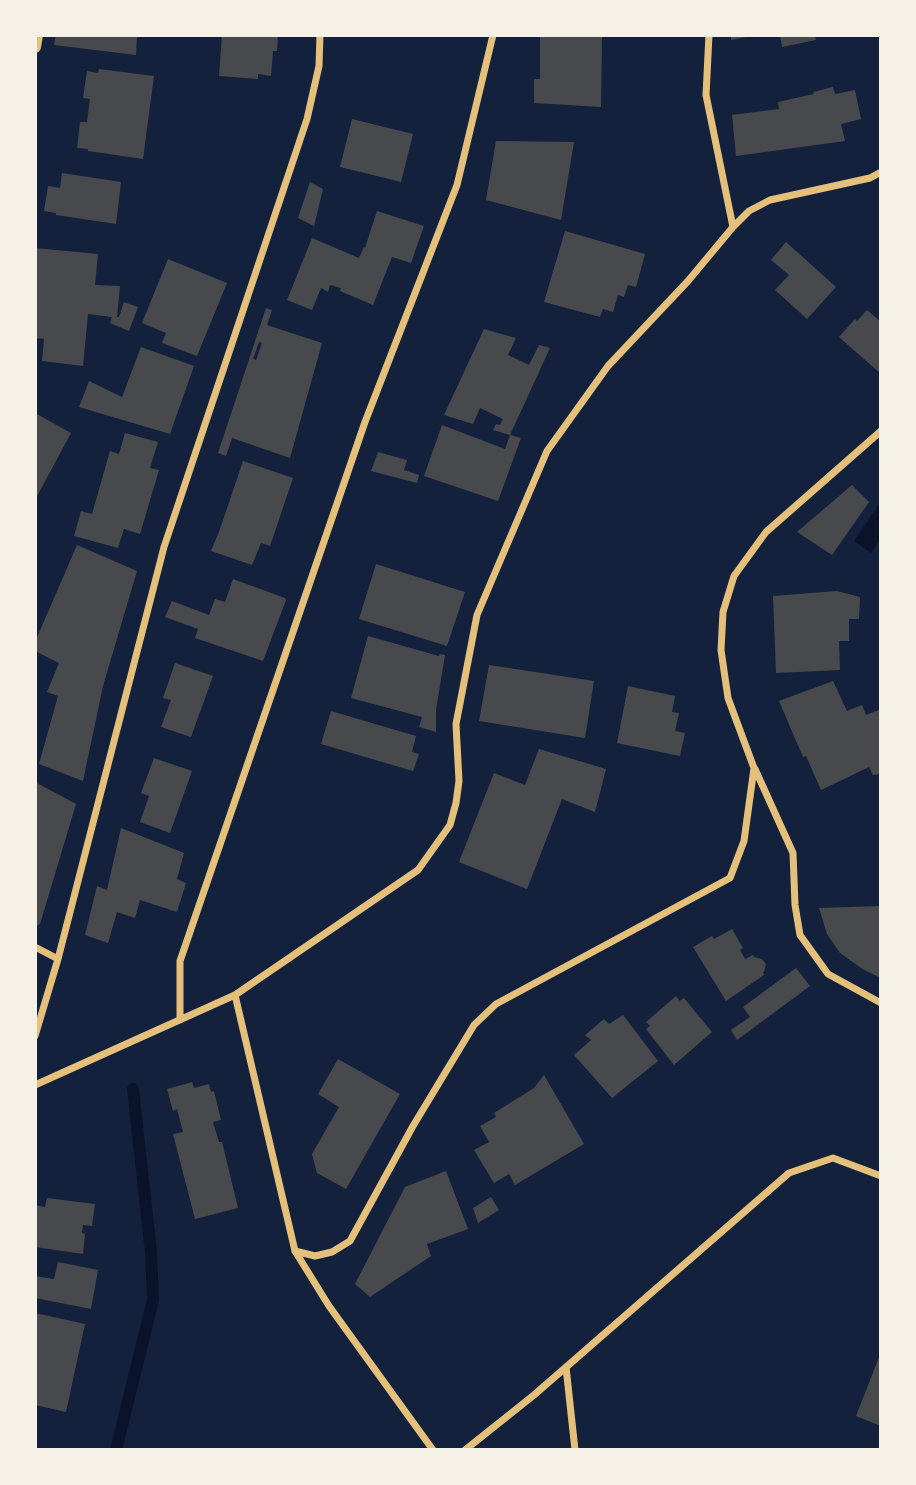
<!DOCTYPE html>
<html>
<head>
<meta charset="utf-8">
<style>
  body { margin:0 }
  #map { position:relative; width:916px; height:1485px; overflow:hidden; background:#14213d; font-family:"Work Sans",sans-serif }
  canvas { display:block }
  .frame { position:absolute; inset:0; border:37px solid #f6f1e7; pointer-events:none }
</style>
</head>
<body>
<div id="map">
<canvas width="916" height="1485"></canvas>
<div class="frame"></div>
</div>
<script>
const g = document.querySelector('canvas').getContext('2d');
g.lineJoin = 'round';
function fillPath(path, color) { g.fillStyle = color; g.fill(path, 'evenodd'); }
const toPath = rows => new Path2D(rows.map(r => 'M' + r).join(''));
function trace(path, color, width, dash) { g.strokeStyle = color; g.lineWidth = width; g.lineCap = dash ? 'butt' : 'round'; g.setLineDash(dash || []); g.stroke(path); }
const water = toPath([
  [879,504,881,505,881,538,871,553,854,541]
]);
const stream = toPath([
  [116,1450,153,1300,151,1252,133,1089]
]);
const building = toPath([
  [56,35,137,35,136,55,54,45],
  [222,35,278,35,277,51,273,51,271,76,258,74,258,79,219,76],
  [540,35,602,35,601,107,534,103,534,79,540,79],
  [731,35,751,35,751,36,731,40],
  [780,35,815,35,816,40,782,47],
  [99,69,154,76,143,159,88,151,88,149,77,148,80,122,87,122,90,99,83,98,87,71,98,73],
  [833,87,835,94,855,90,861,119,841,124,845,141,736,156,732,115,779,109,778,102,814,94,813,92],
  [352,119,413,134,401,182,340,167],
  [496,141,574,142,561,220,486,200],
  [62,173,121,182,116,224,56,215,56,213,44,211,48,186,60,188],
  [310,182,323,189,314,226,298,218],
  [377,211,424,226,411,263,392,257,373,305,340,291,341,288,330,285,328,292,321,288,312,310,287,300,312,238,359,258,364,247,365,248],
  [565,231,645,254,636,287,628,285,624,297,618,295,613,312,603,309,600,317,544,302],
  [786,242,836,287,807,319,775,290,789,275,771,260],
  [35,248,98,254,95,285,120,286,117,317,119,317,124,302,138,307,129,331,110,323,112,317,88,314,83,366,42,361,44,339,35,338],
  [168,259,227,283,197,356,162,343,166,333,142,323],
  [266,308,272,310,267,325,322,343,290,458,232,438,226,456,218,453],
  [259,342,262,343,256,360,253,359],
  [867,310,881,322,881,374,839,337,855,319,857,321],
  [484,329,516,338,508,355,529,365,539,345,550,348,510,435,493,430,496,424,500,425,503,419,480,408,473,424,444,415],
  [141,347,194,366,170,434,79,407,89,381,122,397],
  [35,413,71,433,35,500],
  [442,425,505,449,510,435,521,438,498,501,424,476],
  [125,433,158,442,150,468,159,470,140,534,124,529,118,548,74,536,81,511,92,514,110,451,119,454],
  [378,452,407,460,404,470,419,475,417,483,371,471],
  [243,461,293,478,270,546,261,543,252,565,211,551,220,529],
  [852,485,869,502,832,555,797,532],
  [77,545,137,571,103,686,83,781,39,764,58,696,47,692,59,663,35,651,35,642],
  [376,564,465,592,447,646,359,619],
  [233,579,285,598,286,600,263,661,195,638,198,629,165,617,172,601,209,615,215,599,225,602],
  [837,591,860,597,859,619,849,619,849,641,839,641,840,670,776,673,773,596],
  [368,636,439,656,440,654,445,655,436,710,436,732,419,727,422,717,351,698],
  [175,663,213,676,191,737,161,727,171,700,163,698],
  [489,665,594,681,585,738,479,721],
  [833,681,847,711,862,705,866,715,881,709,881,774,873,775,869,767,821,790,806,756,803,757,779,701],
  [628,686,675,696,672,712,679,713,675,731,685,733,680,756,617,743],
  [331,711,416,736,412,752,419,754,413,771,321,744],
  [539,749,606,769,595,812,562,799,527,889,459,862,494,773,525,785],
  [154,758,192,771,170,833,140,822,149,796,141,793],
  [35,782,76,804,40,924,35,927],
  [121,828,184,853,177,879,186,883,177,912,140,900,135,918,117,912,108,943,85,935,97,886,107,890],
  [881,906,881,978,864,970,840,953,827,934,819,908],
  [732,929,743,948,740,950,745,959,753,955,754,957,762,959,766,964,764,972,763,972,764,975,726,1001,693,947,712,936,714,939],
  [796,968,810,986,737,1040,731,1030,750,1017,743,1007],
  [676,996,680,1001,684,998,712,1032,674,1065,646,1029,650,1026,646,1022],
  [623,1015,658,1061,612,1098,574,1055,591,1040,585,1035,604,1019,609,1024],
  [338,1059,400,1094,346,1189,317,1173,312,1154,339,1107,318,1094],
  [544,1075,584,1144,515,1185,509,1174,494,1183,474,1150,489,1142,480,1126,496,1117,494,1113,534,1088],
  [192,1082,194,1088,209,1084,211,1092,214,1091,221,1120,213,1122,219,1142,222,1142,238,1208,195,1219,173,1134,183,1132,177,1109,173,1111,167,1089],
  [446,1171,468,1229,427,1244,431,1256,370,1297,355,1284,405,1187],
  [491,1197,499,1210,478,1223,473,1208],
  [47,1198,95,1204,92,1226,83,1225,82,1233,85,1234,83,1254,35,1247,35,1205,45,1207],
  [58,1262,98,1270,91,1309,35,1298,35,1276,54,1279],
  [35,1313,85,1324,66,1412,35,1405],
  [881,1352,881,1426,856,1416]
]);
const minor = toPath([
  [709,35,706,95,733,227],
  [755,769,793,853,795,905,800,935,828,974,881,1003],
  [35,947,58,959],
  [235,995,295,1251,329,1306,433,1450],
  [180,1020,180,961,365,422,457,185,493,35],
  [35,1036,58,959,164,547,307,119,319,66,320,35],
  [35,1085,235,995,418,870,450,825,456,803,459,781,456,724,477,615,547,451,608,366,688,281,733,227,749,211,770,200,870,178,881,172],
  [295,1251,315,1256,332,1252,350,1241,413,1126,474,1025,496,1004,730,878,744,841,754,768,728,698,721,650,723,612,734,576,766,532,881,431],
  [566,1367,575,1450],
  [465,1450,534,1395,789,1173,833,1158,881,1176]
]);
const tertiary = toPath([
  [35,47,37,35]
]);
fillPath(water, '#0b132b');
trace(stream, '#0b132b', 12);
fillPath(building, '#48494c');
trace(minor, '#e5c07b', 7);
trace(tertiary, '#e5c07b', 12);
</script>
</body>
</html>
